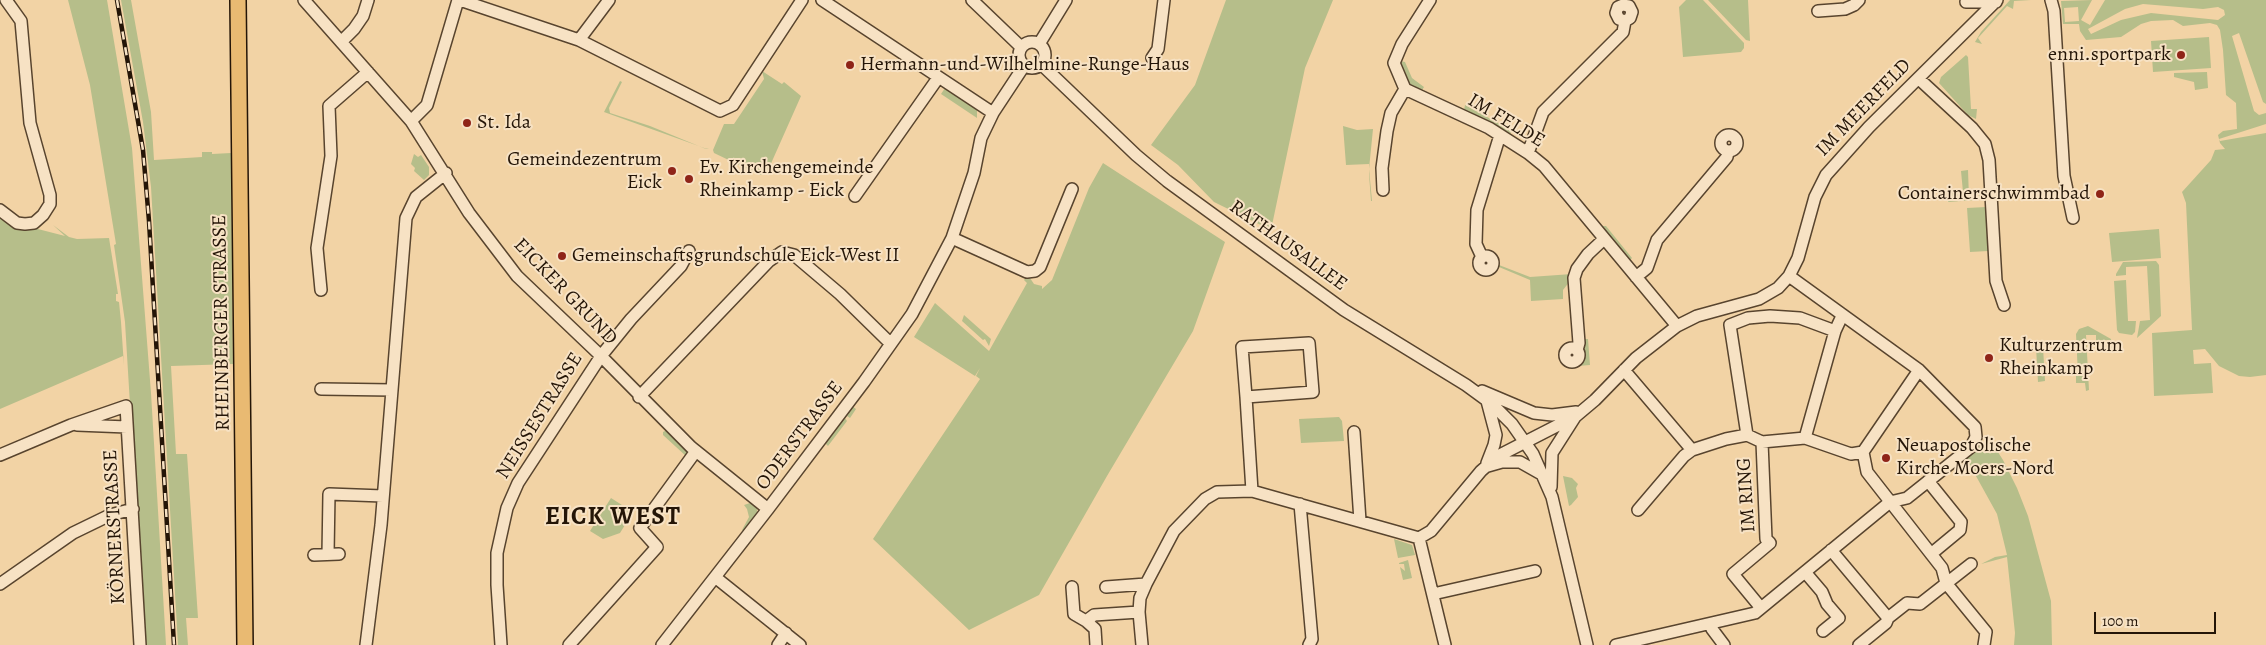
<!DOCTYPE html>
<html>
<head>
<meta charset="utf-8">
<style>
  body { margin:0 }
  #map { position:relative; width:2266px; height:645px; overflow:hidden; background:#f2d3a5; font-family:Alegreya,serif }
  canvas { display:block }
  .scale { position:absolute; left:2094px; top:612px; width:122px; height:22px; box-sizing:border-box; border:2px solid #241507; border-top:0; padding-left:6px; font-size:15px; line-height:18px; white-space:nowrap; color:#241507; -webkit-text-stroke:4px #f7e2c4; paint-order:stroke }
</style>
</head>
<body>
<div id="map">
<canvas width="2266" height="645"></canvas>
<div class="scale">100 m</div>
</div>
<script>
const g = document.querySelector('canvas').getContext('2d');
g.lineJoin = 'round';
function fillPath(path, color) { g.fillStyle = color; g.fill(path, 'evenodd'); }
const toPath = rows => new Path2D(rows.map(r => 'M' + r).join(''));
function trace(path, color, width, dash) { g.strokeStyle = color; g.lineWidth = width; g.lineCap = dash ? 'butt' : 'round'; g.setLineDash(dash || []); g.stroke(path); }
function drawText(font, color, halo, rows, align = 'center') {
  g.font = font + ' Alegreya,serif'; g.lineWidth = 4; g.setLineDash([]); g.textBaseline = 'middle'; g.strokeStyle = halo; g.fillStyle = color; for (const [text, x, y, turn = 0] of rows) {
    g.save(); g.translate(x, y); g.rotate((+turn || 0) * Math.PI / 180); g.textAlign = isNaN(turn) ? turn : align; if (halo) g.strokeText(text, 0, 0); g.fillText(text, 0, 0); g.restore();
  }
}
const green = toPath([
  [68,0,107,0,132,148,151,393,166,645,143,645,133,421,131,421,125,322,114,245,116,244,90,85],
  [121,0,131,0,151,112,154,160,202,157,202,152,212,152,212,154,231,153,233,364,171,366,176,454,187,454,198,618,186,618,188,645,178,645,151,187,143,122],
  [1226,0,1333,0,1305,68,1271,230,1214,202,1178,165,1151,145,1195,85],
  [1686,0,1703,0,1744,43,1744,48,1741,52,1683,57,1679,7],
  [1708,0,1748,0,1750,41,1746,40],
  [2010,0,2031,0,2014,1,2013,9,2007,6,1978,38,1982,44,1975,42,1981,32],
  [2092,0,2081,20,2090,25,2105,0,2266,0,2266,104,2263,102,2239,33,2232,36,2254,111,2259,115,2266,113,2266,124,2219,139,2220,141,2266,133,2266,375,2250,377,2239,376,2219,366,2205,349,2193,350,2194,364,2211,363,2213,393,2154,396,2152,333,2192,330,2186,203,2182,192,2211,160,2215,150,2225,149,2220,143,2218,135,2223,131,2237,129,2236,103,2226,95,2223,50,2220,30,2217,25,2210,23,2183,26,2173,20,2151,21,2141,24,2121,37,2086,40,2080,31,2079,24,2063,24,2061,1],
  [2143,4,2203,9,2218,7,2224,10,2225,15,2218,20,2151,13,2121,20,2091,34,2088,29,2125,9],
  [2078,7,2079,21,2065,22,2064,8],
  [2209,37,2211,68,2153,72,2151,41],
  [1966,55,1968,57,1971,109,1977,109,1976,119,1968,115,1939,83,1941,77],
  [1400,61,1405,62,1412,78,1424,87,1421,92,1408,83,1402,74],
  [762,71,782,84,784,82,801,96,769,168,765,174,760,175,714,153,713,150,724,124,734,124,764,79],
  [2207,72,2208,88,2195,90,2194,82,2174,77,2174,73],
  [620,81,622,82,609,108,610,113,650,126,706,149,709,148,707,149,604,112],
  [945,88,977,110,977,118,941,94],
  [1465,105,1511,130,1510,137,1464,110],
  [1343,126,1357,130,1373,129,1369,169,1372,201,1371,201,1369,174,1369,164,1346,165],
  [414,154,418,157,421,155,429,167,429,175,424,180,414,171,415,168,411,164],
  [1103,163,1225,242,1193,331,1107,476,1039,595,969,630,873,539,980,379,976,376,980,368,975,376,914,337,935,303,989,351,1027,283,1024,280,1028,275,1034,284,1042,286,1042,289,1052,280,1089,188],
  [1968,170,1969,198,1979,198,1979,191,1990,190,1990,199,1948,202,1947,193,1963,192,1961,171],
  [1986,207,1988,251,1970,252,1967,208],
  [0,209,34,228,65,236,53,225,69,237,77,239,109,238,118,294,116,294,116,301,119,302,121,322,124,366,123,356,0,409],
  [1601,226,1606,226,1632,258,1628,262],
  [2159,229,2161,258,2112,262,2109,233],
  [2156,261,2159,265,2161,316,2137,338,2140,321,2150,320,2147,266,2126,267,2126,275,2116,276,2116,274,2123,262],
  [1499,265,1530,277,1572,274,1570,281,1563,290,1563,299,1531,301,1530,280,1499,267],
  [2126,280,2128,321,2136,321,2135,332,2132,335,2119,333,2117,330,2114,281],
  [964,315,991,339,989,346,985,339,983,340,962,321],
  [2088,326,2111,339,2112,352,2110,352,2109,340,2096,341,2096,335,2086,335,2089,390,2086,391,2085,383,2076,383,2076,376,2078,375,2076,334,2079,329],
  [1582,339,1588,339,1590,365,1578,366,1583,359],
  [2036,347,2043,347,2045,381,2038,382],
  [852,406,856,409,850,418,847,416,845,418,847,421,828,446,824,442],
  [1339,417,1342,421,1344,441,1301,443,1299,419],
  [667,430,688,451,687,457,663,435,663,432],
  [1989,438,2003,460,2017,488,2028,516,2051,601,2052,645,2014,645,2015,633,2007,557,1981,564,1995,557,2007,555,1997,514,1966,458],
  [1563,476,1572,478,1578,484,1576,488,1578,497,1571,505,1569,506],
  [611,498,633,512,620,533,603,539,590,531],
  [751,499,757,506,757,514,744,532,742,530,749,517,747,509,744,505,750,503],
  [1394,539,1412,545,1415,555,1398,558],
  [1408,560,1412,578,1403,580,1400,567,1405,571,1404,564,1399,564,1399,563]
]);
const minor = toPath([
  [304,0,411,121,469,213,517,276,601,356,691,447,768,509],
  [460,0,579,40,720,111,733,105,802,0],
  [822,0,993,113],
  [972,0,1021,47],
  [1430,0,1402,44,1394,63,1405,89,1489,128,1528,153,1544,166,1677,326],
  [2051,0,2054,11,2064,176,2073,218],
  [1966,2,1996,2],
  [1818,11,1845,9,1854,5,1859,0],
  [579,40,609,0],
  '1019 55a13 13 0 1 1 26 0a13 13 0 1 1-26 0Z',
  [341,42,354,29,363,16,368,0],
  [1039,44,1066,0],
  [1152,58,1158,49,1164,0],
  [1041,64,1136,155,1167,181,1344,310,1466,385,1492,404,1512,424,1533,454,1552,497,1587,645],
  [1919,79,1972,128,1985,144,1989,160,1996,281,2004,305],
  [411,121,427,105,458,0],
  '1721 143a8 8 0 1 1 16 0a8 8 0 1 1-16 0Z',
  [1528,153,1543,112,1623,32,1625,21,1630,18,1632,12,1629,6,1623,5,1618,7,1616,13,1619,19,1625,21],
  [1383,190,1382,168,1387,131,1391,113,1405,89],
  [855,196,938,78],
  [0,210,17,223,25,224,34,223,43,215,50,204,50,195,30,123,21,21,6,0],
  [952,238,1027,272,1035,271,1040,267,1072,189],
  '1479 263a7 7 0 1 1 14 0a7 7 0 1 1-14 0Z',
  [1482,257,1476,244,1477,210,1500,135],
  [1636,277,1647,268,1657,240,1727,157,1728,152],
  [321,290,317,248,331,156,329,106,368,72],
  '1565 355a7 7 0 1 1 14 0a7 7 0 1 1-14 0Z',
  [1577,350,1579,343,1574,278,1577,269,1588,254,1604,239],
  [1624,370,1692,450],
  [321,389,392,390],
  [1482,391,1534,413,1552,415,1576,412],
  [639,397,769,261,782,252,794,255,840,294,890,343],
  [1246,397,1242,347,1309,343,1313,392,1246,397,1252,491],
  [1487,401,1496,435,1494,445,1487,463],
  [77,425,127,427],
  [1354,432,1360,521],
  [1747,435,1730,325,1748,318,1770,316,1800,318,1835,331],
  [1805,438,1835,331,1842,316],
  [1863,452,1919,370],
  [0,455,71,425,126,406,140,645],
  [1488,466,1502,462,1520,462,1543,475],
  [1928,481,1961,522,1960,530,1931,554],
  [1551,487,1552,453,1575,417],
  [1300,504,1312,639,1309,645],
  [1638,510,1684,456,1692,450,1726,439,1747,435,1762,442,1805,438,1851,454,1863,452,1867,472,1942,568,1946,583,1986,632,1984,645],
  [1419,538,1445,645],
  [1831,550,1888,618],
  [328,554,329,494,383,496],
  [314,555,339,554],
  [1805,572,1822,592,1827,604,1839,618,1823,631],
  [715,577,800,645],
  [0,584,73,533,110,515,133,509],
  [1072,587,1074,614,1086,621,1094,615,1139,612],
  [1106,587,1146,584],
  [1433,594,1535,571],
  [1761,608,1733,574,1770,543,1766,539,1762,442],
  [1086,621,1095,629,1096,645],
  [1711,624,1712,629,1724,645],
  [366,645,381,525,406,218,416,197,446,173],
  [501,645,497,585,497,553,507,508,518,483,601,356,631,319,681,266,689,251],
  [569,645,657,547,640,528,696,451],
  [662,645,768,509,864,382,912,314,952,238,974,173,981,138,993,113,1024,66],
  [778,645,786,633],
  [1142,645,1139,612,1140,598,1146,584,1174,531,1205,499,1217,492,1252,491,1419,538,1431,531,1481,471,1498,456,1576,416,1595,400,1636,358,1677,326,1697,316,1759,299,1778,288,1789,276,1798,258,1815,197,1826,175,1869,127,1997,0],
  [1616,645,1755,613,1890,502,1907,498,1971,447,1976,437,1975,427,1919,370,1789,276],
  [1859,645,1886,623,1888,618,1907,603,1920,604,1971,564]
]);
const major = toPath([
  [238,0,245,645]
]);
const rail = toPath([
  [117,0,143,150,149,221,174,645]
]);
const markers = [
  [2181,55,5,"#8f2418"],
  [850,65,5,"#8f2418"],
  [467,123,5,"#8f2418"],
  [672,171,5,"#8f2418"],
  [689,179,5,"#8f2418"],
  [2100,194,5,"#8f2418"],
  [562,256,5,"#8f2418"],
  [1989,358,5,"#8f2418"],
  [1886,458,5,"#8f2418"]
];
const poiNames = [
  ["enni.sportpark",2171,55,"right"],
  ["Hermann-und-Wilhelmine-Runge-Haus",860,65],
  ["St. Ida",477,123],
  ["Gemeindezentrum",662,160,"right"],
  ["Eick",662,183,"right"],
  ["Ev. Kirchengemeinde",699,168],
  ["Rheinkamp - Eick",699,191],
  ["Containerschwimmbad",2090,194,"right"],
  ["Gemeinschaftsgrundschule Eick-West II",572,256],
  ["Kulturzentrum",1999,346],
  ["Rheinkamp",1999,369],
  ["Neuapostolische",1896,446],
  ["Kirche Moers-Nord",1896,469]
];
const streetNames = [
  ["IM MEERFELD",1864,108,-46],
  ["IM FELDE",1506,121,31],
  ["RATHAUSALLEE",1288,246,36],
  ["EICKER GRUND",565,292,46],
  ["RHEINBERGER STRASSE",222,323,-91],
  ["NEISSESTRASSE",540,416,-58],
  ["ODERSTRASSE",800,436,-53],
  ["IM RING",1747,495,-94],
  ["KÖRNERSTRASSE",115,527,-93]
];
const districtNames = [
  ["EICK WEST",613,518]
];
fillPath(green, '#b6be8a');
trace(minor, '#58442e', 14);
trace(major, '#241507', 18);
trace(minor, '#f7e2c4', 11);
trace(major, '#e9ba72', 15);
trace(rail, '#241507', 4.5);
trace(rail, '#f7e2c4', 2.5, [8]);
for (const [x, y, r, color] of markers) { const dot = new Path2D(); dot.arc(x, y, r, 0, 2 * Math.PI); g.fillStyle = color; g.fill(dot); trace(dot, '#f7e2c4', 2); }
drawText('20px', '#241507', '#f7e2c4', poiNames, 'left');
drawText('20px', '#241507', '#f7e2c4', streetNames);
g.letterSpacing = '1px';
drawText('bold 25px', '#241507', '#f7e2c4', districtNames);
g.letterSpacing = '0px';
</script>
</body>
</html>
